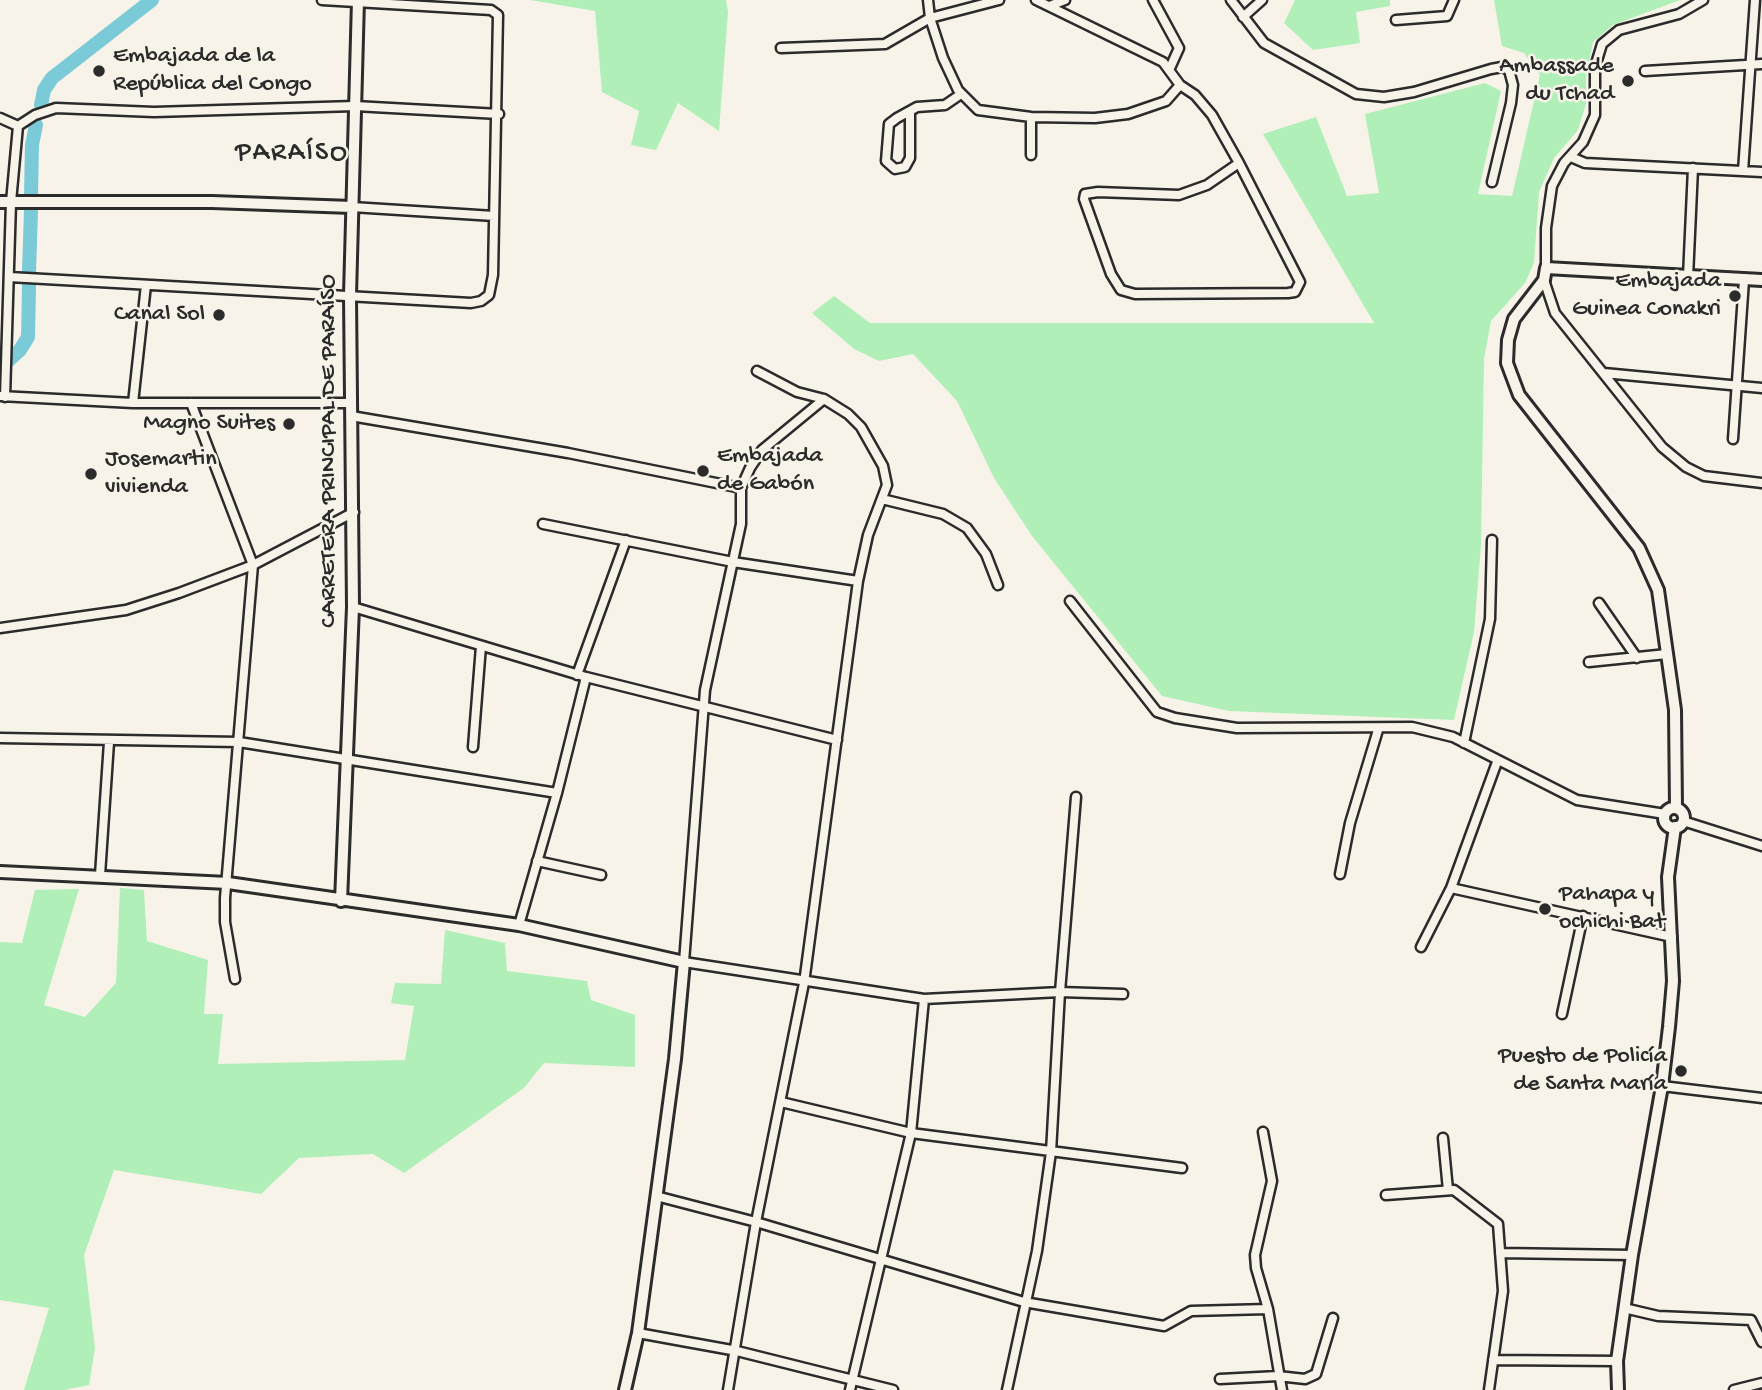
<!DOCTYPE html>
<html>
<head>
<meta charset="utf-8">
<style>
  body { margin:0 }
  canvas { display:block; background:#f7f3e8 }
</style>
</head>
<body>
<canvas width="1762" height="1390"></canvas>
<script>
const g = document.querySelector('canvas').getContext('2d');
g.lineJoin = 'round';
function fillPath(path, color) { g.fillStyle = color; g.fill(path, 'evenodd'); }
const toPath = rows => new Path2D(rows.map(r => 'M' + r).join(''));
function trace(path, color, width, dash) { g.strokeStyle = color; g.lineWidth = width; g.lineCap = dash ? 'butt' : 'round'; g.setLineDash(dash || []); g.stroke(path); }
function drawText(font, color, halo, rows, align = 'center') {
  g.font = font + ' "Gochi Hand",sans-serif'; g.lineWidth = 5; g.setLineDash([]); g.textBaseline = 'middle'; g.strokeStyle = halo; g.fillStyle = color; for (const [text, x, y, turn = 0] of rows) {
    g.save(); g.translate(x, y); g.rotate((+turn || 0) * Math.PI / 180); g.textAlign = isNaN(turn) ? turn : align; if (halo) g.strokeText(text, 0, 0); g.fillText(text, 0, 0); g.restore();
  }
}
const green = toPath([
  [530,0,726,0,728,12,719,131,678,103,656,150,631,145,639,111,602,92,595,11],
  [1295,0,1390,0,1390,6,1356,12,1360,43,1313,50,1284,23],
  [1494,0,1680,0,1613,25,1593,42,1586,77,1586,104,1578,130,1554,158,1539,192,1534,263,1525,283,1491,321,1484,359,1481,545,1474,632,1454,720,1229,711,1162,696,1032,536,994,478,957,401,913,354,879,361,854,349,812,313,834,296,870,323,1374,323,1263,134,1316,117,1347,196,1379,193,1365,114,1485,83,1501,91,1478,194,1512,196,1540,75,1524,53,1502,46],
  [120,888,144,890,147,941,208,960,204,1014,223,1014,218,1064,405,1060,414,1006,391,1003,395,983,441,984,445,930,505,943,507,971,587,981,591,1000,635,1015,635,1067,544,1063,524,1088,404,1173,373,1154,299,1158,261,1194,114,1170,84,1255,95,1348,89,1385,64,1390,24,1390,49,1308,0,1300,0,942,22,943,35,890,79,889,44,1005,85,1017,116,983]
]);
const river = toPath([
  [41,105,44,90,52,78,152,0],
  [31,196,32,145,36,125],
  [29,272,31,210],
  [0,368,20,350,28,337,29,285]
]);
const street = toPath([
  [928,0,930,18,943,58,958,90,978,110,1031,117,1095,118,1128,114,1166,101,1180,85],
  [1036,0,1163,62,1180,85,1195,95,1212,115,1239,163,1300,282,1295,292,1288,293,1135,294,1121,290,1111,274,1084,199,1085,194,1098,192,1179,195,1207,185,1239,163],
  [1153,0,1179,48,1170,68],
  [1231,0,1264,43,1356,94,1384,97,1414,92,1491,69,1502,67,1509,70,1513,85,1511,103,1492,182],
  [1052,5,1065,0],
  [1243,17,1262,0],
  [1396,20,1447,16,1454,0],
  [781,48,885,44,930,18,999,0],
  [1645,71,1762,64],
  [910,111,910,158,905,167,895,169,886,161,889,124,897,118,917,107,945,105,961,94],
  [0,118,18,126,35,115,56,108,154,112,355,106,499,114],
  [1031,155,1031,117],
  [1571,157,1585,163,1762,172],
  [1743,171,1755,0],
  [352,207,494,216],
  [1546,268,1546,228,1552,186,1564,163,1583,142,1595,115,1595,67,1602,44,1619,30,1679,14,1703,0],
  [9,277,471,303,481,301,489,295,493,275,498,15,491,10,322,0],
  [1688,277,1693,168],
  [1544,280,1555,313,1662,447,1686,467,1704,476,1762,483],
  [757,371,797,392,824,399,848,414,861,427,883,466,887,485,868,535,858,581],
  [1604,373,1762,388],
  [0,396,133,403,351,403],
  [5,397,11,202,18,126],
  [133,403,146,285],
  [191,403,253,565,225,898,225,922,235,979],
  [351,416,568,453,741,488,741,524,705,690,684,962,924,999,1060,992,1123,994],
  [1733,439,1744,280],
  [741,488,750,468,762,450,824,399],
  [882,499,943,514,967,528,986,554,998,585],
  [543,524,733,562,858,581,804,983,756,1222,728,1390],
  [1070,601,1157,712,1175,718,1237,728,1412,727,1453,737,1577,800,1665,814],
  [1599,603,1637,658],
  [353,607,586,677,837,740],
  [0,628,126,610,179,593,253,565,354,512],
  [1589,662,1667,654],
  [577,675,626,540],
  [0,738,239,742,557,793],
  [1464,743,1490,619,1492,540],
  [473,747,481,646],
  [1683,821,1762,846],
  [537,861,601,875],
  [1340,874,1350,823,1378,730],
  [100,875,109,742],
  [1451,888,1672,937],
  [519,925,557,793,586,677],
  [1421,947,1451,888,1497,762],
  [1562,1014,1583,916],
  [1662,1086,1762,1098],
  [781,1102,911,1133,1182,1168],
  [1263,1132,1272,1181,1255,1255,1256,1268,1268,1309,1282,1390],
  [1443,1138,1448,1190],
  [1386,1195,1454,1190,1498,1224,1503,1291,1489,1390],
  [656,1196,756,1222,1024,1302,1164,1326,1191,1311,1268,1309],
  [1500,1253,1632,1255],
  [1624,1308,1658,1316,1751,1320,1762,1342],
  [638,1333,737,1351,893,1390],
  [1493,1360,1617,1361],
  [1220,1379,1278,1376,1305,1379,1316,1374,1333,1318],
  [850,1390,911,1133,924,999],
  [1007,1390,1037,1251,1051,1152,1060,992,1076,797],
  [1734,1390,1762,1383]
]);
const secondary = toPath([
  [0,202,212,202,352,207],
  [1676,808,1675,710,1658,590,1639,548,1519,395,1507,363,1508,340,1514,319,1544,280,1546,268,1762,280],
  '1664 818a10 10 0 1 1 20 0a10 10 0 1 1-20 0Z',
  [0,872,228,883,519,925,684,962,675,1059,638,1333,625,1390],
  [341,901,353,607,350,295,358,0],
  [1618,1390,1617,1361,1632,1255,1662,1086,1669,1027,1673,981,1668,877,1675,827]
]);
const markers = [
  [99,71,7,"#2b2b2b"],
  [1628,81,7,"#2b2b2b"],
  [1735,296,7,"#2b2b2b"],
  [219,315,7,"#2b2b2b"],
  [289,424,7,"#2b2b2b"],
  [703,471,7,"#2b2b2b"],
  [91,474,7,"#2b2b2b"],
  [1545,909,7,"#2b2b2b"],
  [1681,1071,7,"#2b2b2b"]
];
const poiNames = [
  ["Embajada de la",113,57,"left"],
  ["República del Congo",113,85,"left"],
  ["Ambassade",1614,67],
  ["du Tchad",1614,95],
  ["Embajada",1721,282],
  ["Guinea Conakri",1721,310],
  ["Canal Sol",205,315],
  ["Magno Suites",275,424],
  ["Embajada",717,457,"left"],
  ["de Gabón",717,485,"left"],
  ["Josemartin",105,460,"left"],
  ["vivienda",105,488,"left"],
  ["Pahapa y",1559,895,"left"],
  ["ochichi Bat",1559,923,"left"],
  ["Puesto de Policía",1667,1057],
  ["de Santa María",1667,1085]
];
const streetNames = [
  ["CARRETERA PRINCIPAL DE PARAÍSO",330,451,-90]
];
const quarterNames = [
  ["PARAÍSO",292,155]
];
fillPath(green, '#b0f0b8');
trace(river, '#7bcad8', 14);
trace(street, '#2b2b2b', 13);
trace(secondary, '#2b2b2b', 16);
trace(street, '#f7f3e8', 8);
trace(secondary, '#f7f3e8', 10);
for (const [x, y, r, color] of markers) { const dot = new Path2D(); dot.arc(x, y, r, 0, 2 * Math.PI); g.fillStyle = color; g.fill(dot); trace(dot, '#f7f3e8', 2.5); }
drawText('24px', '#2b2b2b', '#f7f3e8', poiNames, 'right');
drawText('24px', '#2b2b2b', '#f7f3e8', streetNames);
g.letterSpacing = '2px';
drawText('28px', '#2b2b2b', '#f7f3e8', quarterNames);
g.letterSpacing = '0px';
</script>
</body>
</html>
